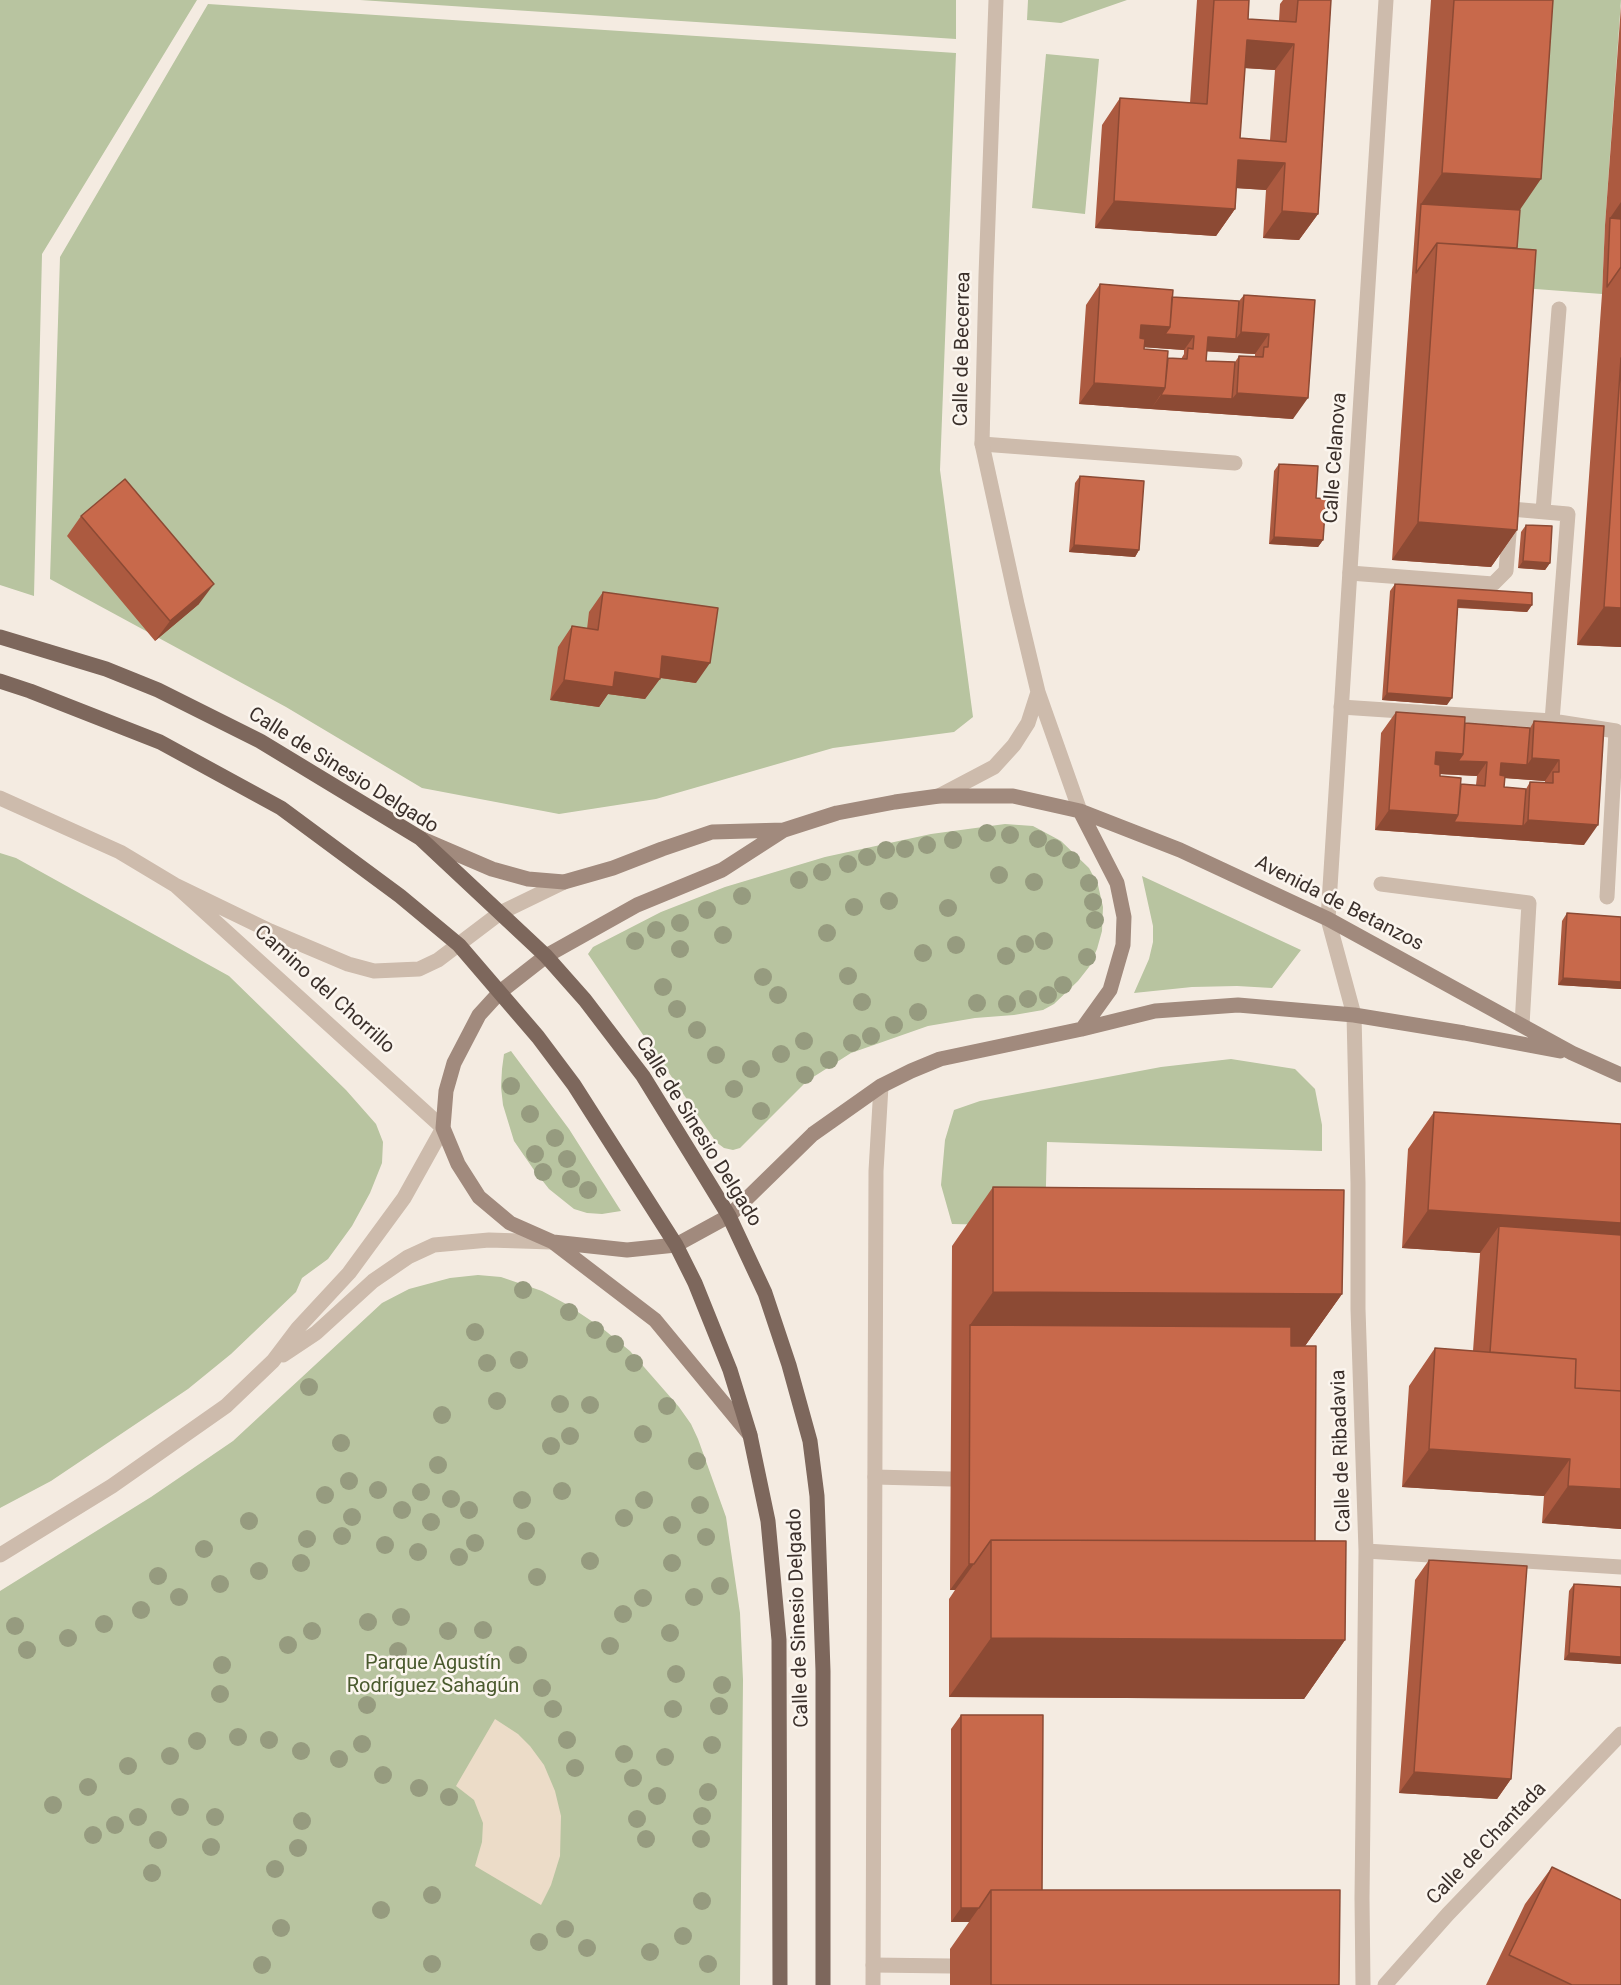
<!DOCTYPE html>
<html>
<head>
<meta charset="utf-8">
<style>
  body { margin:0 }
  canvas { display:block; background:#f4ebe1 }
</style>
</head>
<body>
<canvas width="1621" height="1985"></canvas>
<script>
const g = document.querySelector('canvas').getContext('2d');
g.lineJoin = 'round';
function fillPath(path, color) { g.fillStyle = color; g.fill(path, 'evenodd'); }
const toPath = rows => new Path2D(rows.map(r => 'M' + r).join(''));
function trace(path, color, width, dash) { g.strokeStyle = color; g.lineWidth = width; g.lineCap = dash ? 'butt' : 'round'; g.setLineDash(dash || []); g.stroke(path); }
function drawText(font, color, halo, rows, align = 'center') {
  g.font = font + ' Roboto,sans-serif'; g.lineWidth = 5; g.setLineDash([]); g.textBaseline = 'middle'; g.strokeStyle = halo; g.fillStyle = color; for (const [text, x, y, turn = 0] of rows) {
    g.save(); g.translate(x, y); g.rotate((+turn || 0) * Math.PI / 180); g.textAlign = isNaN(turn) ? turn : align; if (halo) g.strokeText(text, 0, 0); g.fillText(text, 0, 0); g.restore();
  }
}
const green = toPath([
  [0,0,197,0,42,254,34,596,0,585],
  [360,0,956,0,956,39],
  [1028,0,1127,0,1061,23,1027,20],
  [1529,0,1621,0,1605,225,1602,294,1509,287],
  [208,4,956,53,940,470,973,717,954,732,833,748,656,799,559,814,422,788,286,707,50,579,60,257],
  [1046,54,1099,59,1085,214,1032,208],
  [1005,824,1033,826,1061,841,1089,868,1098,885,1103,907,1102,931,1097,949,1089,967,1078,981,1054,1004,1043,1010,1014,1015,975,1018,928,1026,851,1053,807,1081,740,1148,733,1150,724,1148,716,1142,588,954,593,947,661,912,725,887,825,857,931,834],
  [0,853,16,858,229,976,346,1090,376,1124,383,1142,382,1163,370,1193,352,1226,328,1259,302,1278,296,1292,231,1354,188,1389,51,1481,0,1508],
  [1142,876,1301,950,1272,988,1237,986,1192,987,1134,993,1149,959,1153,942,1153,926],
  [511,1051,569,1129,621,1211,602,1214,587,1213,574,1209,549,1189,534,1170,514,1141,503,1105,501,1087,502,1069,504,1054],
  [1231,1059,1295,1069,1315,1089,1322,1125,1322,1151,1047,1142,1045,1226,952,1224,941,1185,945,1140,954,1110,980,1101,1161,1067],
  [478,1275,501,1277,542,1291,566,1304,602,1328,630,1351,679,1407,691,1424,698,1439,726,1517,740,1613,743,1680,740,1985,0,1985,0,1591,151,1497,233,1441,382,1303,409,1289,450,1278]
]);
const plaza = toPath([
  [495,1719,518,1734,530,1746,544,1765,555,1791,561,1816,560,1856,551,1885,541,1905,475,1866,482,1842,483,1823,474,1800,456,1786]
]);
const lane = toPath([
  [982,444,1235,463],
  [1543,511,1559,309],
  [1350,573,1493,584,1506,571,1511,509,1568,514,1552,721],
  [1341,707,1552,721,1616,731,1607,897],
  [1381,884,1529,903,1522,1025],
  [875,1477,951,1479],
  [873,1965,950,1966]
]);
const street = toPath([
  [996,0,986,276,982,444,1017,604,1038,692,1080,811],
  [939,796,994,767,1014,745,1028,723,1038,692],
  [0,798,120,852,175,885,270,931,348,964,374,971,419,969,438,960,500,913,564,882],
  [283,1355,316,1333,373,1281,408,1257,434,1245,489,1240,552,1242],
  [1366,1551,1621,1567],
  [0,1555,112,1486,226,1406,273,1361,298,1328,349,1273,404,1198,443,1128,175,885],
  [873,1985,876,1171,881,1086],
  [1363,1985,1362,1898,1366,1551,1358,1309,1358,1183,1354,1015,1328,919,1386,0],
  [1385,1985,1448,1914,1621,1734]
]);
const secondary = toPath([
  [1080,811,1117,883,1124,917,1123,945,1110,990,1082,1029],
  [422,839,492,869,528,879,564,882,613,868,662,849,712,832,784,830,837,813,895,802,939,796,1013,796,1080,811,1180,850,1328,919,1572,1053,1621,1075],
  [553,1242,627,1250,676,1245,729,1216,813,1134,881,1086,911,1071,940,1059,1082,1029,1155,1011,1238,1005,1354,1015,1464,1033,1560,1051],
  [750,1435,655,1320,553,1242,510,1223,479,1197,458,1164,443,1128,446,1091,454,1063,479,1015,500,992,546,956,637,905,722,870,784,830]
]);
const primary = toPath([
  [0,637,106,669,158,690,260,741,420,838,546,956,585,1000,643,1076,704,1175,729,1216,765,1293,789,1365,810,1441,817,1496,823,1671,823,1985],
  [0,681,30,691,160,742,281,808,400,896,459,945,538,1037,574,1085,676,1245,695,1283,730,1370,750,1435,768,1521,779,1640,780,1985]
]);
const trees = [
  [987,833],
  [1010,835],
  [1038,839],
  [953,840],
  [927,845],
  [1054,848],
  [905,849],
  [886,850],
  [867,857],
  [1071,860],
  [848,864],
  [822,872],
  [999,875],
  [799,880],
  [1034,882],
  [1089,883],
  [742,896],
  [889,901],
  [1093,902],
  [854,907],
  [948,908],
  [707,910],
  [1095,920],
  [680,923],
  [656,930],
  [827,933],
  [723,935],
  [635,941],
  [1044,941],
  [1025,944],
  [956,945],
  [680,949],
  [923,953],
  [1006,956],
  [1087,957],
  [848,976],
  [763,977],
  [1063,985],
  [663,987],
  [778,995],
  [1048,995],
  [1028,999],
  [862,1002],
  [977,1003],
  [1007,1004],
  [677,1009],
  [918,1012],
  [894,1025],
  [697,1030],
  [871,1036],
  [804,1041],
  [852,1043],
  [781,1054],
  [716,1055],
  [829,1060],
  [751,1069],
  [805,1075],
  [511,1086],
  [734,1089],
  [761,1111],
  [530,1114],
  [555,1138],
  [535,1154],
  [567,1159],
  [543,1172],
  [571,1179],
  [588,1190],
  [523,1290],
  [569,1312],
  [595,1330],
  [475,1332],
  [615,1344],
  [519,1360],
  [487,1363],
  [634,1363],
  [309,1387],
  [497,1401],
  [560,1404],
  [590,1405],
  [667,1406],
  [442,1415],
  [643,1434],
  [570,1436],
  [341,1443],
  [551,1446],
  [697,1461],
  [438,1465],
  [349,1481],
  [378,1490],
  [562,1491],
  [421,1492],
  [325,1495],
  [451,1499],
  [522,1500],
  [644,1500],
  [700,1505],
  [402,1510],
  [469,1510],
  [352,1517],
  [624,1518],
  [249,1521],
  [431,1522],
  [672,1525],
  [526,1531],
  [342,1536],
  [706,1537],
  [307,1539],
  [475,1543],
  [385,1545],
  [204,1549],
  [418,1552],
  [459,1557],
  [590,1561],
  [301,1563],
  [672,1563],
  [259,1571],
  [158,1576],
  [537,1577],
  [220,1584],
  [720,1586],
  [179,1597],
  [694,1597],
  [643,1598],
  [141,1610],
  [623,1614],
  [401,1617],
  [368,1622],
  [104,1624],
  [15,1626],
  [483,1630],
  [312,1631],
  [448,1631],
  [670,1633],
  [68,1638],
  [288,1645],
  [610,1646],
  [27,1650],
  [398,1651],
  [518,1655],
  [222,1665],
  [676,1674],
  [722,1685],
  [542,1688],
  [220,1694],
  [367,1705],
  [719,1706],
  [553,1709],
  [673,1709],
  [238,1737],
  [269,1740],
  [567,1740],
  [197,1741],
  [362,1744],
  [712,1745],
  [301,1751],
  [624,1754],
  [170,1756],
  [665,1757],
  [339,1759],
  [128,1766],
  [575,1768],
  [383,1775],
  [633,1778],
  [88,1787],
  [419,1788],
  [708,1792],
  [657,1796],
  [449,1797],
  [53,1805],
  [180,1807],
  [702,1816],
  [138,1817],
  [215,1817],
  [637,1819],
  [302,1821],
  [115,1825],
  [93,1835],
  [646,1839],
  [701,1839],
  [158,1840],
  [211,1847],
  [298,1848],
  [275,1869],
  [152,1873],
  [432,1895],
  [702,1901],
  [381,1910],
  [281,1928],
  [565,1929],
  [683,1936],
  [539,1942],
  [587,1948],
  [650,1952],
  [432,1964],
  [708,1964],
  [262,1965]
];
const wall = toPath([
  [1197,0,1249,0,1248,19,1279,21,1280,4,1283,0,1331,0,1318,214,1299,240,1263,238,1266,190,1236,188,1235,209,1216,236,1095,228,1102,125,1120,98,1190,103],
  [1245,68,1275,70,1270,140,1240,138],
  [1431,0,1553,0,1520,210,1517,248,1517,530,1491,567,1392,560],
  [1621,6,1621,647,1577,645,1602,294,1605,225],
  [1100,284,1172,297,1239,301,1244,295,1315,300,1293,419,1079,404,1086,305],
  [1144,347,1184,350,1184,354,1181,359,1168,358,1144,349],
  [1207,351,1255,354,1255,357,1239,356,1235,362,1206,361],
  [1279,464,1316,498,1323,540,1318,547,1269,544,1274,471],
  [1080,476,1139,550,1135,557,1069,552,1075,483],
  [81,516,199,604,155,641,67,536],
  [1526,525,1550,563,1545,570,1518,568,1521,532],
  [1395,584,1532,605,1527,612,1458,608,1447,705,1382,700,1390,591],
  [603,592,696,683,660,678,645,699,608,694,599,707,550,700,558,647,572,626,587,629,589,612],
  [1396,712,1465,723,1530,728,1534,721,1604,726,1584,845,1375,830,1381,733],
  [1440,774,1477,776,1476,785,1461,784,1440,776],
  [1505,778,1545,781,1545,783,1530,782,1526,789,1504,787],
  [1567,913,1621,917,1621,989,1558,985,1562,921],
  [1434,1112,1621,1124,1621,1529,1542,1523,1544,1496,1402,1487,1409,1386,1435,1348,1473,1351,1480,1253,1402,1248,1408,1149],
  [993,1187,1342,1294,1305,1346,1315,1541,1345,1640,1304,1699,949,1697,949,1599,955,1590,950,1590,952,1246],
  [1429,1560,1511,1779,1497,1799,1399,1793,1415,1580],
  [1574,1584,1621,1587,1621,1664,1564,1660,1569,1591],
  [961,1715,1042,1890,1339,1985,950,1985,950,1949,969,1922,951,1922,951,1729],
  [1552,1867,1621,1985,1486,1985,1525,1904]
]);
const shadedWall = toPath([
  [1247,40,1294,44,1275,70,1228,67],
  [1238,160,1285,163,1266,190,1219,187],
  [1442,173,1541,179,1515,217,1421,204],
  [1114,201,1235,209,1216,236,1095,228],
  [1621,202,1621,226,1610,218],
  [1282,211,1318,214,1299,240,1263,238],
  [1141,325,1170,327,1194,336,1184,350,1126,346],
  [1241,332,1269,334,1255,354,1198,351,1208,337,1236,339],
  [1094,383,1165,388,1151,409,1079,404],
  [1237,393,1308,398,1293,419,1151,409,1161,395,1232,399],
  [1418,522,1517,530,1491,567,1392,560],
  [1274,537,1323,540,1318,547,1269,544],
  [1074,545,1139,550,1135,557,1069,552],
  [1523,561,1550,563,1545,570,1518,568],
  [214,584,199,604,155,641,170,621],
  [1458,600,1532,605,1527,612,1453,607],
  [1604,607,1621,608,1621,647,1577,645],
  [662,656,710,663,696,683,648,676],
  [615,672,660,679,645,699,608,694,599,707,550,700,564,680],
  [1387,693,1452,698,1447,705,1382,700],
  [1436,752,1463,754,1487,762,1477,776,1421,773],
  [1532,758,1559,760,1545,781,1517,779],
  [1501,763,1527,765,1517,779,1491,777],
  [1389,810,1458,815,1523,826,1528,820,1598,825,1584,845,1375,830],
  [1563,978,1621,982,1621,989,1558,985],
  [1428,1210,1621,1223,1621,1263,1499,1226,1480,1253,1402,1248],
  [993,1292,1342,1294,1300,1353,970,1325],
  [1429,1449,1570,1459,1544,1496,1402,1487],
  [1568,1486,1621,1489,1621,1529,1542,1523],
  [969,1564,974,1564,955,1590,950,1590],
  [991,1638,1345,1640,1304,1699,949,1697],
  [1569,1653,1621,1657,1621,1664,1564,1660],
  [1414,1772,1511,1779,1497,1799,1399,1793],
  [961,1908,979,1908,969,1922,951,1922]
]);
const building = toPath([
  [1214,0,1249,0,1248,19,1296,22,1298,0,1331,0,1318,214,1282,211,1285,163,1238,160,1235,209,1114,201,1120,98,1207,104,1214,0],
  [1247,40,1294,44,1286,142,1240,138,1247,40],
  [1454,0,1553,0,1541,179,1442,173,1454,0],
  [1421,204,1520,210,1517,248,1437,243,1416,273,1421,204],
  [1610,218,1621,219,1621,267,1607,287,1610,218],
  [1437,243,1536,250,1517,530,1418,522,1437,243],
  [1100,284,1173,290,1170,327,1141,325,1140,338,1145,339,1144,349,1168,351,1165,388,1094,383,1100,284],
  [1244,295,1315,300,1308,398,1237,393,1239,356,1263,357,1264,347,1268,347,1269,334,1241,332,1244,295],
  [1172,297,1239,301,1236,339,1208,337,1206,361,1235,362,1232,399,1161,395,1165,388,1168,358,1187,359,1188,348,1193,349,1194,336,1165,334,1170,327,1172,297],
  [1621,358,1621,608,1604,607,1621,358],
  [1279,464,1318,466,1316,498,1326,499,1323,540,1274,537,1279,464],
  [1080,476,1144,481,1139,550,1074,545,1080,476],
  [125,479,214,584,170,621,81,516,125,479],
  [1526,525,1552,526,1550,563,1523,561,1526,525],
  [1395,584,1532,593,1532,605,1458,600,1452,698,1387,693,1395,584],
  [603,592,718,608,710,663,662,656,660,679,615,672,613,687,564,680,572,626,598,630,603,592],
  [1396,712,1465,717,1463,754,1436,752,1435,764,1440,765,1440,776,1461,778,1458,815,1389,810,1396,712],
  [1534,721,1604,726,1598,825,1528,820,1530,782,1553,783,1553,772,1559,772,1559,760,1532,758,1534,721],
  [1465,723,1530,728,1527,765,1501,763,1500,775,1505,776,1504,787,1526,789,1523,826,1454,822,1458,815,1461,784,1485,786,1487,762,1458,761,1463,754,1465,723],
  [1567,913,1621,917,1621,982,1563,978,1567,913],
  [1434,1112,1621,1124,1621,1223,1428,1210,1434,1112],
  [993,1187,1344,1190,1342,1294,993,1292,993,1187],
  [1499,1226,1621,1235,1621,1391,1575,1388,1576,1359,1490,1352,1499,1226],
  [970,1325,1291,1327,1291,1346,1316,1346,1315,1541,991,1540,974,1564,969,1564,970,1325],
  [1435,1348,1576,1359,1575,1388,1621,1391,1621,1489,1568,1486,1570,1459,1429,1449,1435,1348],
  [991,1540,1346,1541,1345,1640,991,1638,991,1540],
  [1429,1560,1527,1566,1511,1779,1414,1772,1429,1560],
  [1574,1584,1621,1587,1621,1657,1569,1653,1574,1584],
  [961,1715,1043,1715,1042,1890,991,1890,979,1908,961,1908,961,1715],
  [1552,1867,1621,1900,1621,1985,1572,1985,1509,1955,1552,1867],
  [991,1890,1340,1890,1339,1985,991,1985,991,1890]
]);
const streetNames = [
  ["Calle de Becerrea",963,349,-89],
  ["Calle Celanova",1336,458,-86],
  ["Calle de Sinesio Delgado",343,771,32],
  ["Avenida de Betanzos",1339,904,27],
  ["Camino del Chorrillo",324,990,42],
  ["Calle de Sinesio Delgado",698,1132,58],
  ["Calle de Ribadavia",1342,1451,-92],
  ["Calle de Sinesio Delgado",799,1618,-92],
  ["Calle de Chantada",1487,1844,-46]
];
const parkNames = [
  ["Parque Agustín",433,1664],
  ["Rodríguez Sahagún",433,1687]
];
fillPath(green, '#b8c4a0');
fillPath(plaza, '#ecdcc8');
trace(lane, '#cdbbac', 15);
trace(street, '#cdbbac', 15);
trace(secondary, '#a18a7d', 15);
trace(primary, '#7d675c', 15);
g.fillStyle = '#969b7f';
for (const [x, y] of trees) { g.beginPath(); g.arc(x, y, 9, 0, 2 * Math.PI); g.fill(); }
fillPath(wall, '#ac5a40');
fillPath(shadedWall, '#8c4a34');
fillPath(building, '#c8694b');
trace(building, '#8c4a34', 1.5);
drawText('20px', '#3b302b', '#fbf5ee', streetNames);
drawText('20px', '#4a5a2e', '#fbf5ee', parkNames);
</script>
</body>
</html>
